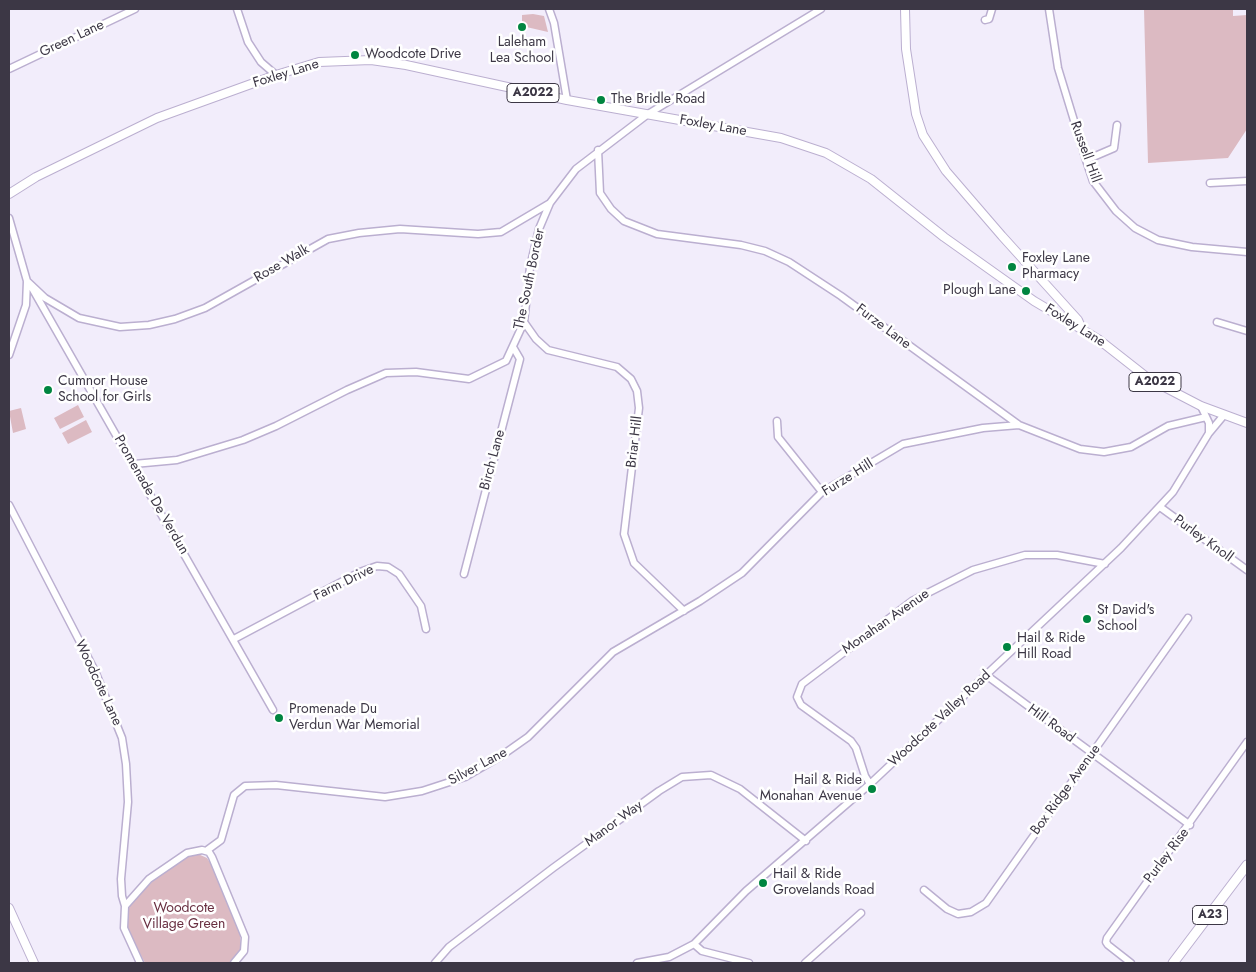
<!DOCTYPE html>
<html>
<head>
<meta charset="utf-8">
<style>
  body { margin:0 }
  #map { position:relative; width:1256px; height:972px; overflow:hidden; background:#f2edfb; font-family:Jost,sans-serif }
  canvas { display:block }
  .frame { position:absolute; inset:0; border:10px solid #3c3745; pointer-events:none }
</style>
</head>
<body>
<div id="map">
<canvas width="1256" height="972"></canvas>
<div class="frame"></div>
</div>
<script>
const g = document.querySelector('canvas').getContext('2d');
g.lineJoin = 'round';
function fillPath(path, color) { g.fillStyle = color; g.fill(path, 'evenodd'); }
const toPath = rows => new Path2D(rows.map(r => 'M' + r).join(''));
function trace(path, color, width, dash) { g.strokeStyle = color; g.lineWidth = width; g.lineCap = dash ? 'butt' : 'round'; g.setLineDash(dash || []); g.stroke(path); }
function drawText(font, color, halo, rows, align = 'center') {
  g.font = font + ' Jost,sans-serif'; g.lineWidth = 5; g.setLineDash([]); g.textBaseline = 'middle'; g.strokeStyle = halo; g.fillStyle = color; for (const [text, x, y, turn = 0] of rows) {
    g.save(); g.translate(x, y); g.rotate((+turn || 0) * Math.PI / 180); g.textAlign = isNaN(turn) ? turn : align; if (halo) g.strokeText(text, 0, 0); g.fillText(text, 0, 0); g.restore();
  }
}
const green = toPath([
  [1144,9,1233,9,1233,16,1247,15,1247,129,1228,158,1148,163],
  [533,14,544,16,548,32,522,26,522,15],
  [78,405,84,417,60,429,54,418],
  [21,408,26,429,13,433,9,411],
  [86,420,92,432,68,444,62,433],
  [198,854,207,858,215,870,240,934,241,949,229,963,145,963,127,928,128,910,132,902,153,881,187,857]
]);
const minor = toPath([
  [237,9,248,42,261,62,276,75],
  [549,9,554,23,567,100],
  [1049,9,1058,68,1086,160,1093,181,1116,211,1135,228,1158,240,1192,247,1247,252],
  [985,20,989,19,992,9],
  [9,69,135,9],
  [598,150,600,193,611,209,624,221,657,234,741,245,765,251,789,262,841,296,1019,425,1080,449,1104,452,1131,447,1168,426,1206,417],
  [1086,160,1114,148,1117,125],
  [1210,183,1247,181],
  [9,218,27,281,26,305,9,355],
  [27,281,45,298,79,318,120,327,149,325,175,319,205,308,328,239,359,233,400,229,478,234,501,232,550,203],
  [32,288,273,710],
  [524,322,536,339,548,350,617,367,631,379,637,391,639,408,624,534,634,563,684,611],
  [1217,322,1247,331],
  [1201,406,1209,423,1209,432],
  [777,421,778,437,822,492],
  [134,464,177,460,243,440,276,426,347,390,386,373,416,372,469,379,506,361,524,322,530,267,539,229,550,203,576,169,648,114,821,9],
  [9,505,95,671,122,738,126,764,128,802,121,879,122,896,125,906],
  [1160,507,1247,570],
  [464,574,520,359,513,347],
  [234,639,360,572,377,566,388,567,399,574,421,606,426,629],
  [986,675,1190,825],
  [870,784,865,776,856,748,851,741,801,705,797,697,802,684,912,601,973,570,1025,555,1057,555,1105,564],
  [206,851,221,840,234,795,245,786,276,785,385,797,422,791,465,777,501,756,528,737,613,652,700,601,742,573,822,492,903,444,983,428,1019,425],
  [924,890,947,909,958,914,971,912,986,903,1188,618],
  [694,944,702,951,749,963],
  [140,963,124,928,125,906,149,879,187,853,202,850,209,852,212,857,245,937,244,951,234,963],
  [435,963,449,947,553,868,659,791,682,777,711,775,740,789,806,841],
  [637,963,669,957,694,944,746,891,870,784,1121,548,1173,492,1209,433,1224,415],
  [805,963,861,913],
  [1131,963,1108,945,1106,942,1107,938,1247,742]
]);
const major = toPath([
  [905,9,906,49,916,114,923,135,946,171,1002,236,1078,320,1082,329],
  [9,194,36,177,157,118,276,75,319,62,371,60,406,65,567,100,781,138,826,153,871,179,944,237,1034,301,1098,339,1149,379,1201,406,1247,423],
  [9,908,34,963]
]);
const highway = toPath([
  [1173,963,1247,865]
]);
const markers = [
  [522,27,5,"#008540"],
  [355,55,5,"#008540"],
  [601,100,5,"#008540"],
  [1012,267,5,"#008540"],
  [1026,291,5,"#008540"],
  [48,390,5,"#008540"],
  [1087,619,5,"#008540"],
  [1007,647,5,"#008540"],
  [279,718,5,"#008540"],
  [872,789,5,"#008540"],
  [763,883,5,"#008540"]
];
const shields = [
  [533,93,52],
  [1155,382,52],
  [1210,915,35]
];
const shieldNames = [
  ["A2022",533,93],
  ["A2022",1155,382],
  ["A23",1210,915]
];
const streetNames = [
  ["Green Lane",72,39,-25],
  ["Foxley Lane",286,74,-17],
  ["Foxley Lane",713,126,10],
  ["Russell Hill",1085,152,70],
  ["Rose Walk",282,264,-30],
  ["The South Border",530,279,-78],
  ["Foxley Lane",1075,326,32],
  ["Furze Lane",883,327,37],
  ["Briar Hill",635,442,-83],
  ["Birch Lane",493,460,-75],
  ["Furze Hill",848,478,-32],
  ["Promenade De Verdun",151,495,60],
  ["Purley Knoll",1203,539,36],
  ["Farm Drive",344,583,-26],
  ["Monahan Avenue",886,622,-35],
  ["Woodcote Lane",98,683,65],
  ["Woodcote Valley Road",940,719,-43],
  ["Hill Road",1051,724,36],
  ["Silver Lane",478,767,-28],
  ["Box Ridge Avenue",1066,790,-54],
  ["Manor Way",614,824,-36],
  ["Purley Rise",1167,856,-53]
];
const poiNames = [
  ["Laleham",522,43,"center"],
  ["Lea School",522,59,"center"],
  ["Woodcote Drive",365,55],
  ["The Bridle Road",611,100],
  ["Foxley Lane",1022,259],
  ["Pharmacy",1022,275],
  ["Plough Lane",1016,291,"right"],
  ["Cumnor House",58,382],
  ["School for Girls",58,398],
  ["St David's",1097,611],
  ["School",1097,627],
  ["Hail & Ride",1017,639],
  ["Hill Road",1017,655],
  ["Promenade Du",289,710],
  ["Verdun War Memorial",289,726],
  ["Hail & Ride",862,781,"right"],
  ["Monahan Avenue",862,797,"right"],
  ["Hail & Ride",773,875],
  ["Grovelands Road",773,891]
];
const parkNames = [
  ["Woodcote",184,909],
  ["Village Green",184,925]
];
fillPath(green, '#dcbac2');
trace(minor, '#bbafd0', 9);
trace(major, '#bbafd0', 10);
trace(highway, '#bbafd0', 11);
trace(minor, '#fff', 6);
trace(major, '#fff', 8);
trace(highway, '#fff', 9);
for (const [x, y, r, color] of markers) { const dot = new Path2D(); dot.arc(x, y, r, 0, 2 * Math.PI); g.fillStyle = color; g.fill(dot); trace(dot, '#fff', 2); }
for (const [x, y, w] of shields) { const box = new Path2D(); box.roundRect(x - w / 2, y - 9.5, w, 19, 4); g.fillStyle = '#fff'; g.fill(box); trace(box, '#3c3745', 1); }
drawText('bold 12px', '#3c3745', null, shieldNames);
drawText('14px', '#3c3745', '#fff', streetNames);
drawText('14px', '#3c3745', '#fff', poiNames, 'left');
drawText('14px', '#682e40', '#fff', parkNames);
</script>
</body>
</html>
